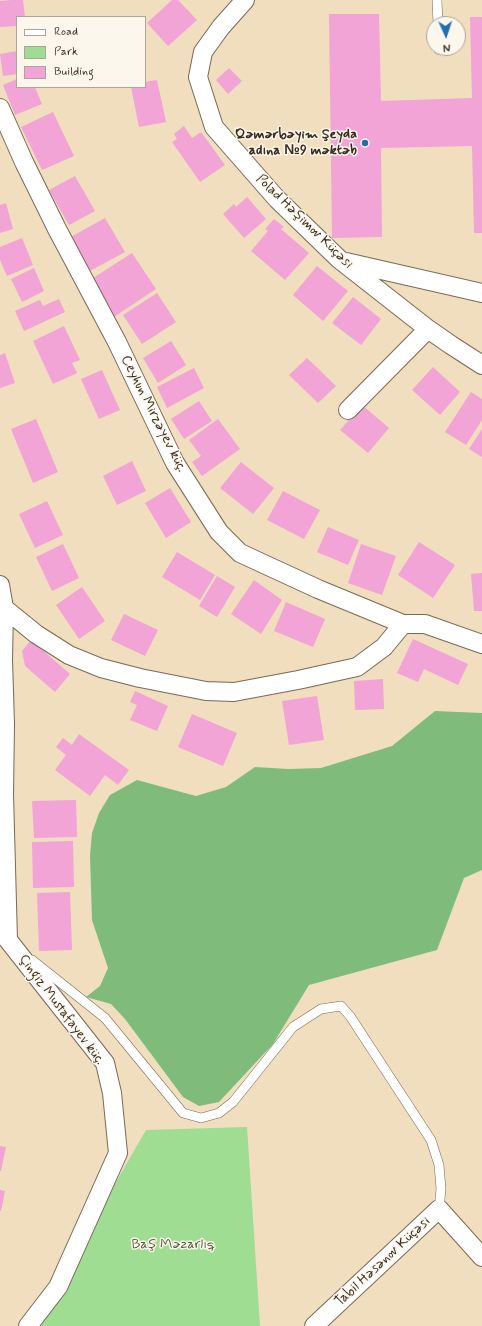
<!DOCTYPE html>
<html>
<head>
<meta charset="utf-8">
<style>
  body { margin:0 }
  #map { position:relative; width:482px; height:1326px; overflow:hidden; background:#f0debf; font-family:Mynerve,sans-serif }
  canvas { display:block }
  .legend { position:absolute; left:16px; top:16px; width:130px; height:72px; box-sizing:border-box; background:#fbf7ec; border:1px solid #aea59a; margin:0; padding:5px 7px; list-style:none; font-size:12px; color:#3b2a1e }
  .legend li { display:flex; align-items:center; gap:8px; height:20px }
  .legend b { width:20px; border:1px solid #aea59a }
  .north { position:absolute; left:426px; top:16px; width:40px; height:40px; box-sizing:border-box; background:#fbf7ec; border:1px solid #aea59a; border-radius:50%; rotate:177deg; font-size:11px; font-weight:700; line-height:16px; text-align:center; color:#3b2a1e }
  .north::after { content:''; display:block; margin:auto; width:14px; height:18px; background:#1f6fb2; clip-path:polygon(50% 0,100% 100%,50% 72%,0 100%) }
</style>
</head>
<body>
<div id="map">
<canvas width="482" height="1326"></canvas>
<ul class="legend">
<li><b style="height:5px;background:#fff"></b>Road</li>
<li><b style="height:11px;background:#9fdd92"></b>Park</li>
<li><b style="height:11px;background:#f1a4d5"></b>Building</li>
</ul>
<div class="north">N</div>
</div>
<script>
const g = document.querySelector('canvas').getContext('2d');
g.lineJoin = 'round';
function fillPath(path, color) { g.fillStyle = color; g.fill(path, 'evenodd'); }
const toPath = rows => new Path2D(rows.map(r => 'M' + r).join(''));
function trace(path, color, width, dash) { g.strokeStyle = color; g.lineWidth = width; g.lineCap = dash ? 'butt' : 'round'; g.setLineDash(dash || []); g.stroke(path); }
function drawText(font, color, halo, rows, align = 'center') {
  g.font = font + ' Mynerve,sans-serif'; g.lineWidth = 3; g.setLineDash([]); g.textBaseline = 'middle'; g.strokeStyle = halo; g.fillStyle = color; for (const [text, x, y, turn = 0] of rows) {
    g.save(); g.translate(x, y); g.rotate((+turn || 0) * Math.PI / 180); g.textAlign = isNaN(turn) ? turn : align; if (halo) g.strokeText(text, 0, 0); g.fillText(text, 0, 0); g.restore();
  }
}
const green = toPath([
  [247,1127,260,1326,33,1326,146,1130]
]);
const forest = toPath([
  [435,711,482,713,482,870,464,878,437,950,309,985,273,1044,219,1102,199,1106,183,1097,125,1019,111,1004,86,997,100,986,108,968,92,920,90,856,92,833,99,813,110,795,137,780,196,796,226,787,255,767,288,769,321,768,392,746]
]);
const building = toPath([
  [11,0,23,0,25,17,17,17,17,26,0,27,0,1],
  [172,0,178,0,197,20,168,46,147,23],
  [329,14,379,14,381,101,472,98,470,17,482,17,482,233,474,233,472,146,381,148,382,237,332,238],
  [17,51,17,74,3,76,0,54],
  [229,68,242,81,228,94,216,80],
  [17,79,17,87,35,87,42,104,15,115,3,85],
  [157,80,166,122,139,127,131,87,145,87,145,82],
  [53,112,74,156,42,170,21,127],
  [184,126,192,138,201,132,225,165,200,182,172,142,177,139,174,134],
  [75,176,95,211,69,225,49,190],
  [247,197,266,219,244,238,223,214,234,204,236,207],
  [6,203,13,229,0,233,0,205],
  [105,218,125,252,88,272,69,238],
  [274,219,284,227,281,229,309,253,285,280,251,251,268,231,265,229],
  [22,238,33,265,7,276,0,260,0,247],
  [132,253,156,289,114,317,90,280],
  [317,266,348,291,323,321,293,295],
  [34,268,44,291,22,302,11,279],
  [157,293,176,322,142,344,123,315],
  [353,297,381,319,361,345,332,323],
  [59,299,65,312,24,331,15,311,40,300,43,306],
  [64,326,80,360,72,363,77,373,53,384,33,341],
  [171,341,186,365,158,383,143,358],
  [5,353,15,383,0,388,0,355],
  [307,358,336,386,318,403,289,375],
  [433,367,460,392,440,415,412,390],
  [194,368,204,388,167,408,157,387],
  [102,370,120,410,99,419,81,379],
  [471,392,482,399,482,420,466,445,445,432],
  [199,401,212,421,184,439,171,419],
  [362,405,389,428,368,453,340,430],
  [36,419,58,472,33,483,11,429],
  [218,419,240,449,202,476,192,462,201,456,189,440],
  [482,429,482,457,469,449],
  [132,461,146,491,117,505,103,476],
  [241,462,274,488,253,514,220,488],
  [170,488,191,522,166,538,145,503],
  [283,491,320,510,304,539,267,520],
  [47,501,63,535,35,548,19,514],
  [328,527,359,540,348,565,317,552],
  [419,542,455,565,433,598,398,575],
  [63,544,79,578,52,591,36,557],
  [361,544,396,556,382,595,348,583],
  [177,552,215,575,200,600,162,577],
  [482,573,482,611,474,611,471,574],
  [217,576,235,587,217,617,199,606],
  [254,580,282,600,261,634,231,614],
  [82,587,105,621,79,639,56,605],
  [286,602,325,619,313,647,274,631],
  [124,614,158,630,145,656,111,640],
  [413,639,468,664,458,685,424,669,418,682,397,673],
  [31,640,70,674,55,692,25,666,22,651],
  [383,679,384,709,355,710,354,681],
  [135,691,168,706,157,731,130,720,137,705,130,702],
  [317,696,324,740,289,745,282,701],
  [192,714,237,733,223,766,178,747],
  [79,734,129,770,118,785,105,775,90,796,55,770,66,755,56,747,63,738,72,745],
  [76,800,77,837,34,838,32,801],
  [73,841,74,887,33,888,32,842],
  [70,892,72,950,39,951,37,893],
  [0,1146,6,1147,1,1171,0,1171],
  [0,1190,5,1191,1,1211,0,1211]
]);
const lane = toPath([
  [437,0,438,24],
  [439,48,439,50],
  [32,960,105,1018,183,1113,201,1118,219,1113,233,1102,293,1027,321,1009,341,1006,350,1016,431,1140,439,1165,441,1189,439,1209]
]);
const street = toPath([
  [245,0,221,27,203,52,198,77,214,127,277,199,340,260,428,329,451,345,482,365],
  [0,108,24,162,57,229,117,342,175,463,219,532,240,553,318,589,403,624,384,647,357,667,298,680,234,692,206,691,140,678,101,668,69,655,36,634,4,608],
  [346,262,482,293],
  [348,410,428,329],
  [0,585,4,608,3,660,5,724,4,794],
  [403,624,425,624,482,644],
  [0,786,4,794,8,940,105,1063,112,1093,118,1153,58,1287,28,1326],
  [314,1326,439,1209,482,1257]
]);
const markers = [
  [365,143,4,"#1f6fb2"]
];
const poiNames = [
  ["Qəmərbəyim Şeyda",357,135],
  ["adına №9 məktəb",357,151]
];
const streetNames = [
  ["Polad Həşimov Küçəsi",304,222,44],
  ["Ceyhun Mirzəyev küç.",153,414,63],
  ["Çingiz Mustafayev küç.",61,1010,53],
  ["Tabil Həsənov Küçəsi",383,1262,-43]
];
const parkNames = [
  ["Baş Məzarlıq",173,1245]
];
fillPath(green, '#9fdd92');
fillPath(forest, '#7fbc7c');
fillPath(building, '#f1a4d5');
trace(lane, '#7a6956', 10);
trace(street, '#7a6956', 20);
trace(lane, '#fff', 9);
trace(street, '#fff', 18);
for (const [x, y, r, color] of markers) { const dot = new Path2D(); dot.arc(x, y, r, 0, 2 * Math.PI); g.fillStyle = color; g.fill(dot); trace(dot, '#fbf7ec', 1.5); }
drawText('bold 14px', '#3b2a1e', '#fbf7ec', poiNames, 'right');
drawText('14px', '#3b2a1e', '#fbf7ec', streetNames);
drawText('14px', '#54573b', '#fbf7ec', parkNames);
</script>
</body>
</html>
